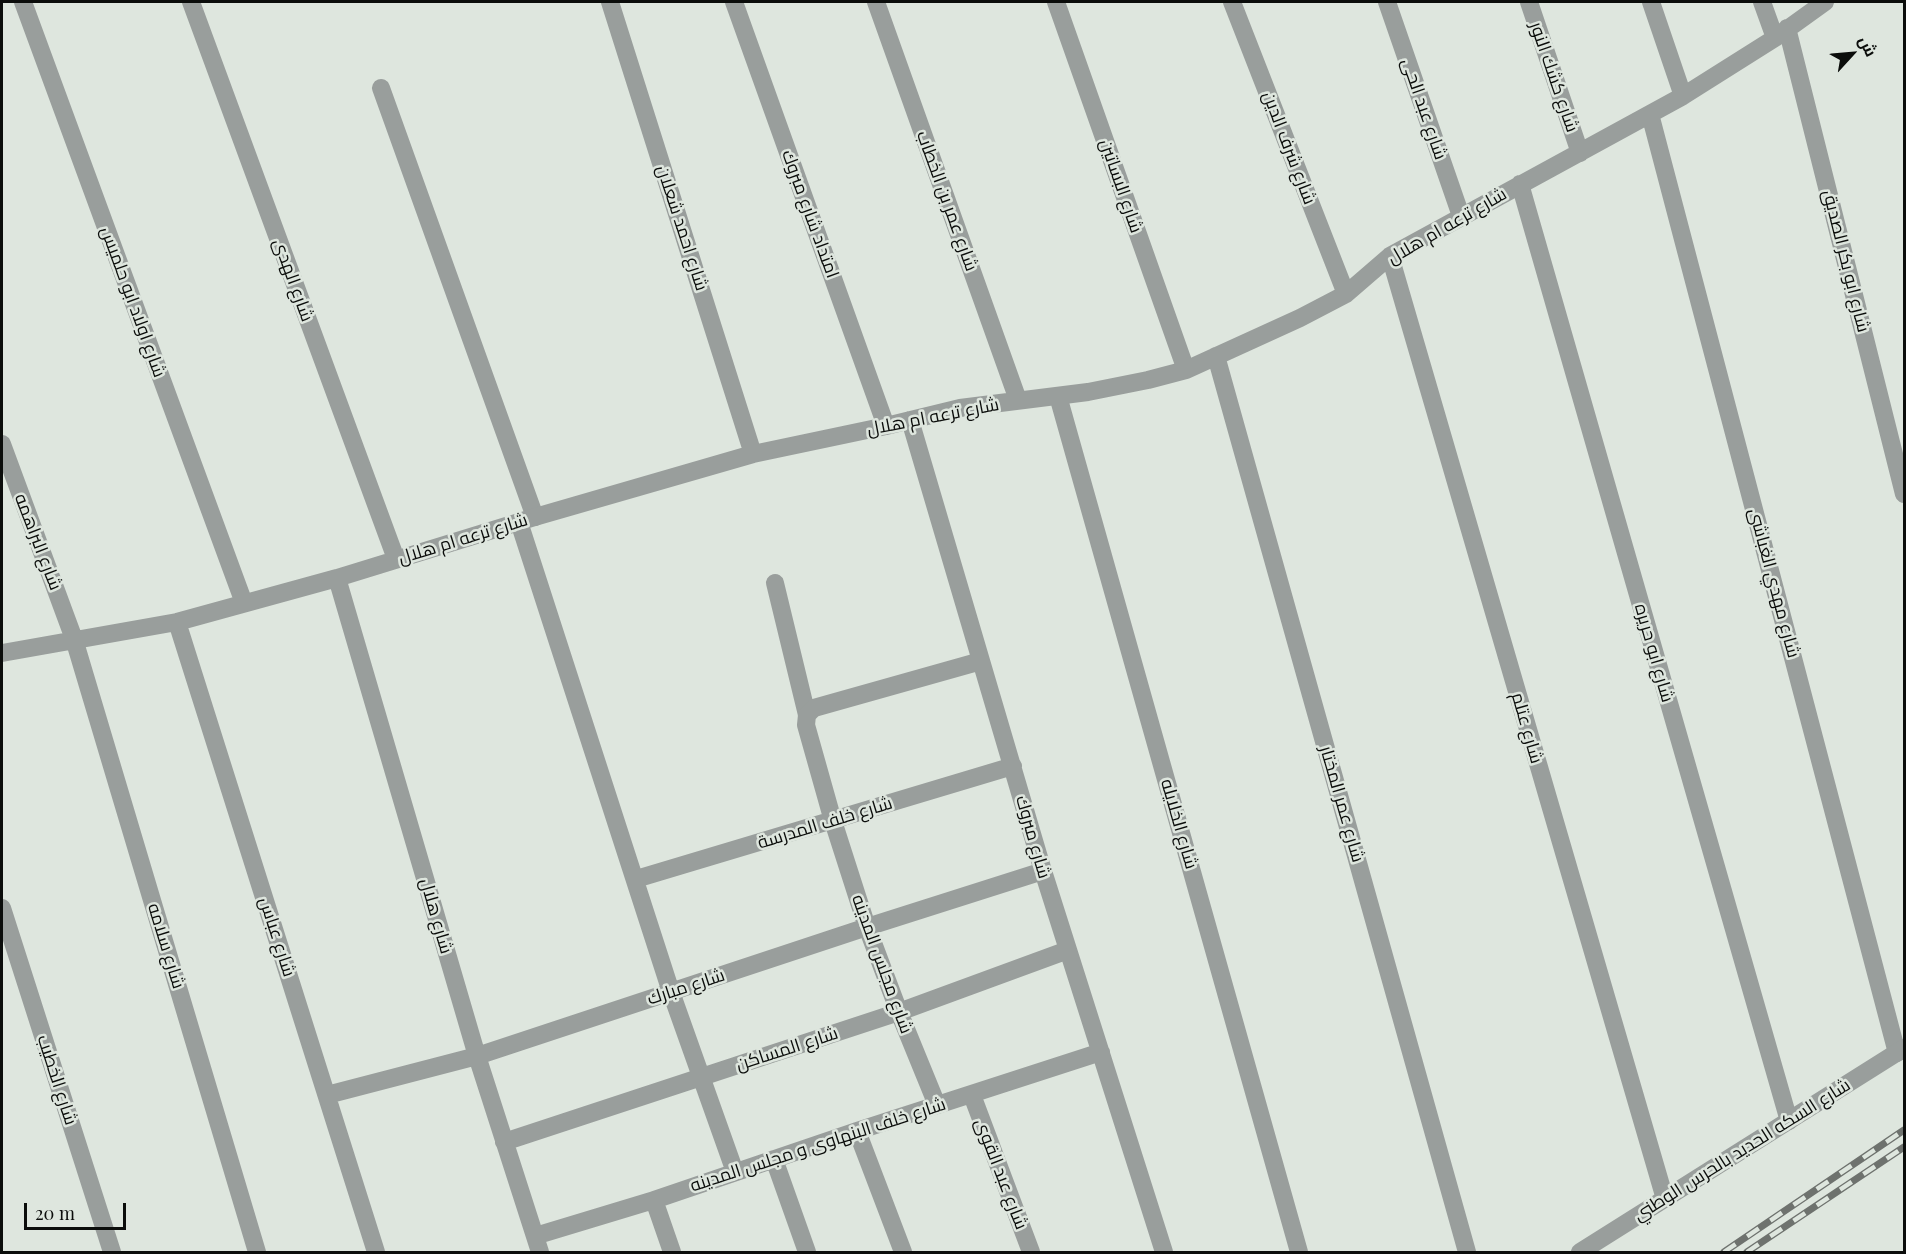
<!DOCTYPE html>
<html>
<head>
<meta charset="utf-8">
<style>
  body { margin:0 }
  #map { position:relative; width:1906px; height:1254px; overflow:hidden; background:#dee6de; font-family:"Playfair Display",Cairo,serif }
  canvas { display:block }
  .frame { position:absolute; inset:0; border:3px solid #0b0d0b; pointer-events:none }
  .north { position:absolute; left:1822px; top:24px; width:60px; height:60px; -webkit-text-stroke:4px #dee6de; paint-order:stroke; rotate:64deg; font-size:16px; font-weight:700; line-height:24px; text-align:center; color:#0b0d0b }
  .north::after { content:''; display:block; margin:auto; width:21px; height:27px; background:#0b0d0b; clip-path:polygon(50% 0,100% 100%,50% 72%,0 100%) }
  .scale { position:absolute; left:24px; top:1203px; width:102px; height:27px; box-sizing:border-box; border:3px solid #0b0d0b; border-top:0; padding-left:8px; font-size:18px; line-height:21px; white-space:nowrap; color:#0b0d0b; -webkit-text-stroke:4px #dee6de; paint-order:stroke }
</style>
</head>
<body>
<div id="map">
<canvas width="1906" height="1254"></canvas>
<div class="frame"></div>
<div class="north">ش</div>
<div class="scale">20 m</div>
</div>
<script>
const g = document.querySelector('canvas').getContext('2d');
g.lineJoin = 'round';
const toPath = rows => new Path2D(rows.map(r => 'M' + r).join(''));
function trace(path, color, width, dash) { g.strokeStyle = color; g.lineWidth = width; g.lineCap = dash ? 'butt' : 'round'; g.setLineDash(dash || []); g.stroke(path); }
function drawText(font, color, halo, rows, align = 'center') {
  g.font = font + ' "Playfair Display",Cairo,serif'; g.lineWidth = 5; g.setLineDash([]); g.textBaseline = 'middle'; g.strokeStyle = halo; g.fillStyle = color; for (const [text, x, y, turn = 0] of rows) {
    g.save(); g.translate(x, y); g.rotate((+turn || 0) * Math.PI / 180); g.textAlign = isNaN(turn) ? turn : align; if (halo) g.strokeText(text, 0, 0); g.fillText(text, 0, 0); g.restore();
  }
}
const service = toPath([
  [381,88,535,517],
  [775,583,807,715]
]);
const minor = toPath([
  [23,2,244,603],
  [191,2,396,559],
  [610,2,753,454],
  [734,2,886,426],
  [876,2,1018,400],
  [1056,2,1186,370],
  [1232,2,1346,294],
  [1387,2,1461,216],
  [1529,2,1580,153],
  [1651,2,1683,96],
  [1762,2,1775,38],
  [1787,28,1904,494],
  [1650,114,1897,1053],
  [1520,184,1789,1121],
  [1390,256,1665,1199],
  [1216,356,1467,1252],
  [1058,396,1299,1252],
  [910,420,1043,871,1164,1252],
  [2,444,74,639,257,1252],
  [519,522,671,992,735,1172],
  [337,578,477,1056,540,1252],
  [177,622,376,1252],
  [2,653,177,622,337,578,535,517,753,454,886,426,960,408,1088,392,1148,380,1186,370,1300,318,1346,294,1390,256,1683,96,1775,38,1825,2],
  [636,879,1013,766],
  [2,908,112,1252],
  [327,1095,477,1056,867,927,1043,871],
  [972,1095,1031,1252],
  [937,1105,899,1012,867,927,833,821,806,725,807,715,814,708,981,661],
  [857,1131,903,1252],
  [504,1142,899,1012,1068,950],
  [774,1159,807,1252],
  [654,1200,672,1252],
  [535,1236,654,1200,857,1131,1101,1052]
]);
const tertiary = toPath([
  [1580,1252,1904,1048]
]);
const rail = toPath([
  [1724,1252,1904,1130],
  [1747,1252,1904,1147]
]);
const streetNames = [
  ["شارع كشك النور",1554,77,71],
  ["شارع عبد الحى",1424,109,71],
  ["شارع شرف الدين",1289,148,69],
  ["شارع البساتين",1121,186,71],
  ["شارع عمر بن الخطاب",947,201,70],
  ["امتداد شارع مبروك",810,214,70],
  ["شارع ترعه ام هلال",1447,226,-30],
  ["شارع احمد شعلان",682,228,72],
  ["شارع ابو بكر الصديق",1846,261,76],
  ["شارع الهدى",293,280,70],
  ["شارع اولاد ابو حلميس",133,302,70],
  ["شارع ترعه ام هلال",933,417,-11],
  ["شارع ترعه ام هلال",463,539,-17],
  ["شارع البراهمه",38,542,69],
  ["شارع مهدي الغباشى",1774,583,75],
  ["شارع ابو حريره",1654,653,74],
  ["شارع عتلم",1527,728,74],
  ["شارع عمر المختار",1342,804,74],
  ["شارع خلف المدرسة",825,823,-17],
  ["شارع الخلايله",1179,824,74],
  ["شارع مبروك",1033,837,74],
  ["شارع هلال",436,916,74],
  ["شارع عباس",277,937,72],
  ["شارع سلامه",166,946,73],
  ["شارع مجلس المدينه",882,964,70],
  ["شارع مبارك",686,987,-18],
  ["شارع المساكن",787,1049,-18],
  ["شارع الخطيب",57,1080,72],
  ["شارع خلف البنهاوى و مجلس المدينه",818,1145,-18],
  ["شارع السكه الحديد بالحرس الوطني",1742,1150,-32],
  ["شارع عبد القوى",1001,1174,69]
];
trace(service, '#999e9c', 18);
trace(minor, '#999e9c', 18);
trace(tertiary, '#999e9c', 18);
trace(rail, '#6e726e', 7);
trace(rail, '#dee6de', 4.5, [14]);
drawText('18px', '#0b0d0b', '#dee6de', streetNames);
</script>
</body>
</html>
